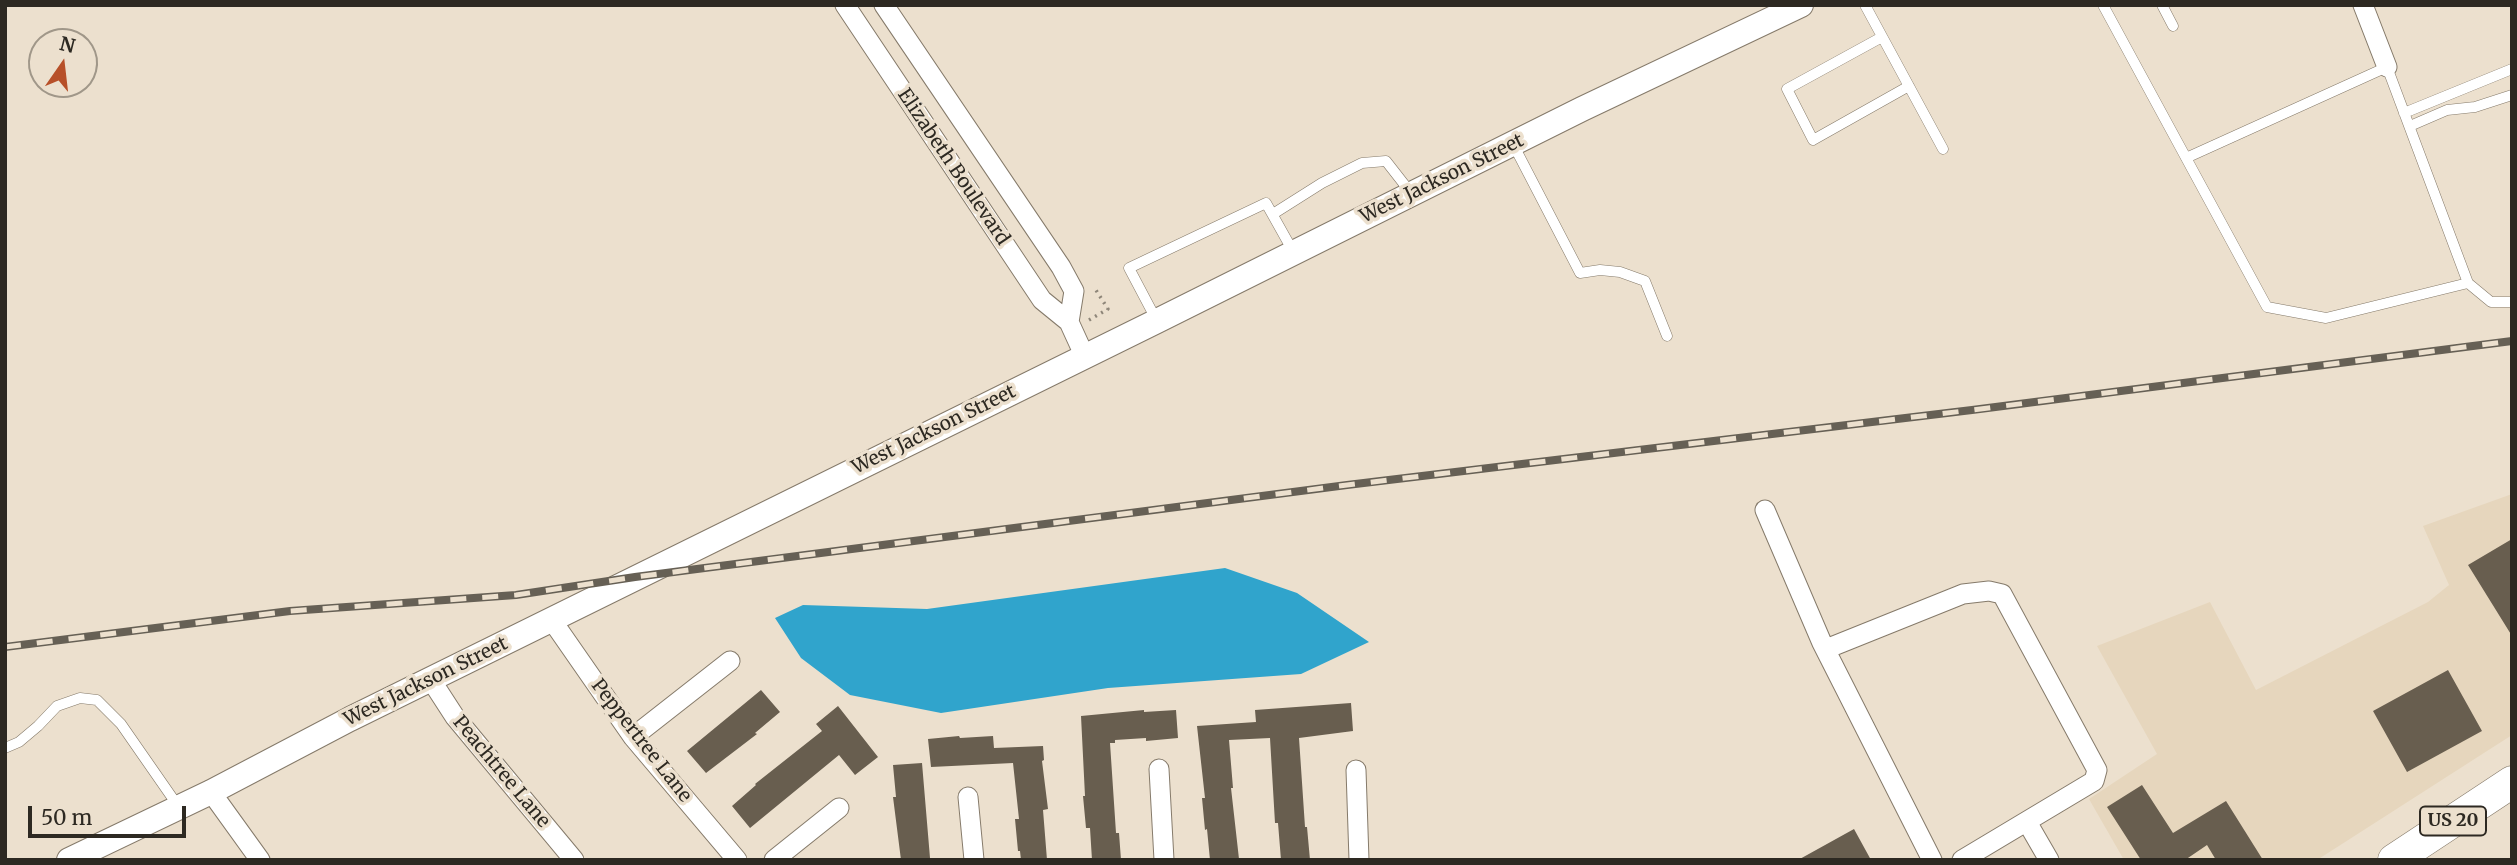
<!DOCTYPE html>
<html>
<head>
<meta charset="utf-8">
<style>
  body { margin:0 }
  #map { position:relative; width:2517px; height:865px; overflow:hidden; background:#ece0ce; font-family:Merriweather,serif }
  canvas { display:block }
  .frame { position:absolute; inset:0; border:7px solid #2d2922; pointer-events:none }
  .north { position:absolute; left:28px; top:28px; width:70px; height:70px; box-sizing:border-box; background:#ece0ce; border:2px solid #a09789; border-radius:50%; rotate:14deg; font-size:19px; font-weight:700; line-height:28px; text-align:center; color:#2d2922 }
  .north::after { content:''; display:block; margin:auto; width:24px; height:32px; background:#b75029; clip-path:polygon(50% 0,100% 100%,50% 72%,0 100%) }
  .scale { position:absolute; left:28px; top:806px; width:158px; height:32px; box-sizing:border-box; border:4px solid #2d2922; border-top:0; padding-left:9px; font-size:21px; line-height:24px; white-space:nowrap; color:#2d2922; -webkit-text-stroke:5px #ece0ce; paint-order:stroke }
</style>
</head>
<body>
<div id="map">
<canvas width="2517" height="865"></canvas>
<div class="frame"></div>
<div class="north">N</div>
<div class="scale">50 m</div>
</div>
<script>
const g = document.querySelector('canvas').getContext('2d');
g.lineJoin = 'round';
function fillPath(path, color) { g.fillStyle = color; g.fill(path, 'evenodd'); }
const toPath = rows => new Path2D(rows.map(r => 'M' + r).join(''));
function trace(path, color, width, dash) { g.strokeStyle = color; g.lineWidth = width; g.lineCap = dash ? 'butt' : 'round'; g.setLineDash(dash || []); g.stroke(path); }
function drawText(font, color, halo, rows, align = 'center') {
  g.font = font + ' Merriweather,serif'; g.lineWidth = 7; g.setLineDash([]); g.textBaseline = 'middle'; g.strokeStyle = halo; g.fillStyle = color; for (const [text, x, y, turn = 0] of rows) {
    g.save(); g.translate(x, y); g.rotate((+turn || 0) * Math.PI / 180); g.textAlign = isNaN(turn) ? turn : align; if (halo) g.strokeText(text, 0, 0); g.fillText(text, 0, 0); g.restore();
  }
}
const built = toPath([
  [2512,494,2512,735,2317,860,2124,860,2089,799,2157,754,2097,646,2210,602,2256,690,2428,602,2449,585,2423,526]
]);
const water = toPath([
  [1225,568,1297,593,1369,642,1301,674,1108,688,941,713,850,695,801,658,775,618,803,605,927,609]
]);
const building = toPath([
  [2512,539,2512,636,2468,565],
  [2448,670,2482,731,2407,772,2373,711],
  [761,690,780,712,755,733,757,734,706,773,687,751],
  [1351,703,1353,731,1299,738,1305,827,1307,827,1310,860,1281,860,1278,823,1275,823,1270,738,1229,740,1233,788,1231,788,1239,859,1210,860,1207,829,1205,830,1202,798,1205,798,1197,726,1256,722,1255,710],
  [838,706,878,757,855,775,839,755,750,828,732,806,756,785,755,784,822,731,816,724],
  [1144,710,1144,712,1176,710,1178,738,1146,741,1146,738,1115,740,1115,743,1110,743,1116,833,1119,833,1121,860,1092,860,1090,828,1086,828,1083,796,1085,796,1081,716],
  [959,736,960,738,993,736,994,748,1043,746,1044,760,1042,761,1048,809,1043,810,1047,860,1021,860,1020,851,1018,851,1015,819,1019,819,1013,763,931,767,928,739],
  [922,763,930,858,901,860,893,797,896,797,893,765],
  [2142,785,2173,833,2226,801,2263,860,2216,860,2207,845,2185,860,2141,860,2107,807],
  [1854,829,1871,860,1798,860]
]);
const path = toPath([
  [1089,320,1108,309,1094,287]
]);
const service = toPath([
  [1865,5,1943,149],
  [2103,5,2267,307,2326,318,2468,283,2387,67,2186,158],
  [2162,5,2173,26],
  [1882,37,1787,89,1813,140,1909,86],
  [2404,113,2512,69],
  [2410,126,2447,110,2475,107,2512,95],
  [1513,144,1580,273,1600,270,1620,272,1645,281,1667,336],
  [1273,214,1322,183,1362,163,1386,161,1411,193],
  [2468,283,2491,302,2512,302],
  [1157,321,1129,268,1266,203,1294,253],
  [5,748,19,742,38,726,57,706,80,698,97,700,121,724,178,806]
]);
const minor = toPath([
  [845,5,1042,300,1069,322,1085,357],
  [884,5,1061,267,1074,291,1069,322],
  [2363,5,2387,67],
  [1765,510,1822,643,1932,860],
  [551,619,633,737,737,860],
  [1826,649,1963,594,1989,591,2002,594,2097,770,2094,781,1962,860],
  [431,680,455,717,574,860],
  [633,737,730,661],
  [1159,769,1164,860],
  [1356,770,1359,860],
  [211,792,260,860],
  [968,797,974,860],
  [2027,822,2049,860],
  [774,860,839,808]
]);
const tertiary = toPath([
  [69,860,211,792,350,719,1157,321,1582,109,1801,5]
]);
const primary = toPath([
  [2394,860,2512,782]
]);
const rail = toPath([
  [5,647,290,611,516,595,635,577,1347,485,1972,410,2512,341]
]);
const shields = [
  [2453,821,66]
];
const shieldNames = [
  ["US 20",2453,821]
];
const streetNames = [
  ["Elizabeth Boulevard",953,167,56],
  ["West Jackson Street",1442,179,-26],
  ["West Jackson Street",934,430,-26],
  ["West Jackson Street",426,682,-26],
  ["Peppertree Lane",641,741,52],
  ["Peachtree Lane",501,772,50]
];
fillPath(built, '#e6d6bd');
fillPath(water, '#30a4cc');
fillPath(building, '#685e4f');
trace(service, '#857a6a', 11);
trace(minor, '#857a6a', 21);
trace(tertiary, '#857a6a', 26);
trace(primary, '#857a6a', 33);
trace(path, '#8e8679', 3.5, [2, 5]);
trace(service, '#fff', 10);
trace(minor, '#fff', 19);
trace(tertiary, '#fff', 24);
trace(primary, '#fff', 32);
trace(rail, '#666055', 8);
trace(rail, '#ece0ce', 5, [16]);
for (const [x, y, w] of shields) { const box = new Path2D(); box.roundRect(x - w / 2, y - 14.5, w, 29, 5); g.fillStyle = '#ece0ce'; g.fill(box); trace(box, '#2d2922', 2); }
drawText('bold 18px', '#2d2922', null, shieldNames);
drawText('19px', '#2d2922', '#ece0ce', streetNames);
</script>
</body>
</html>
